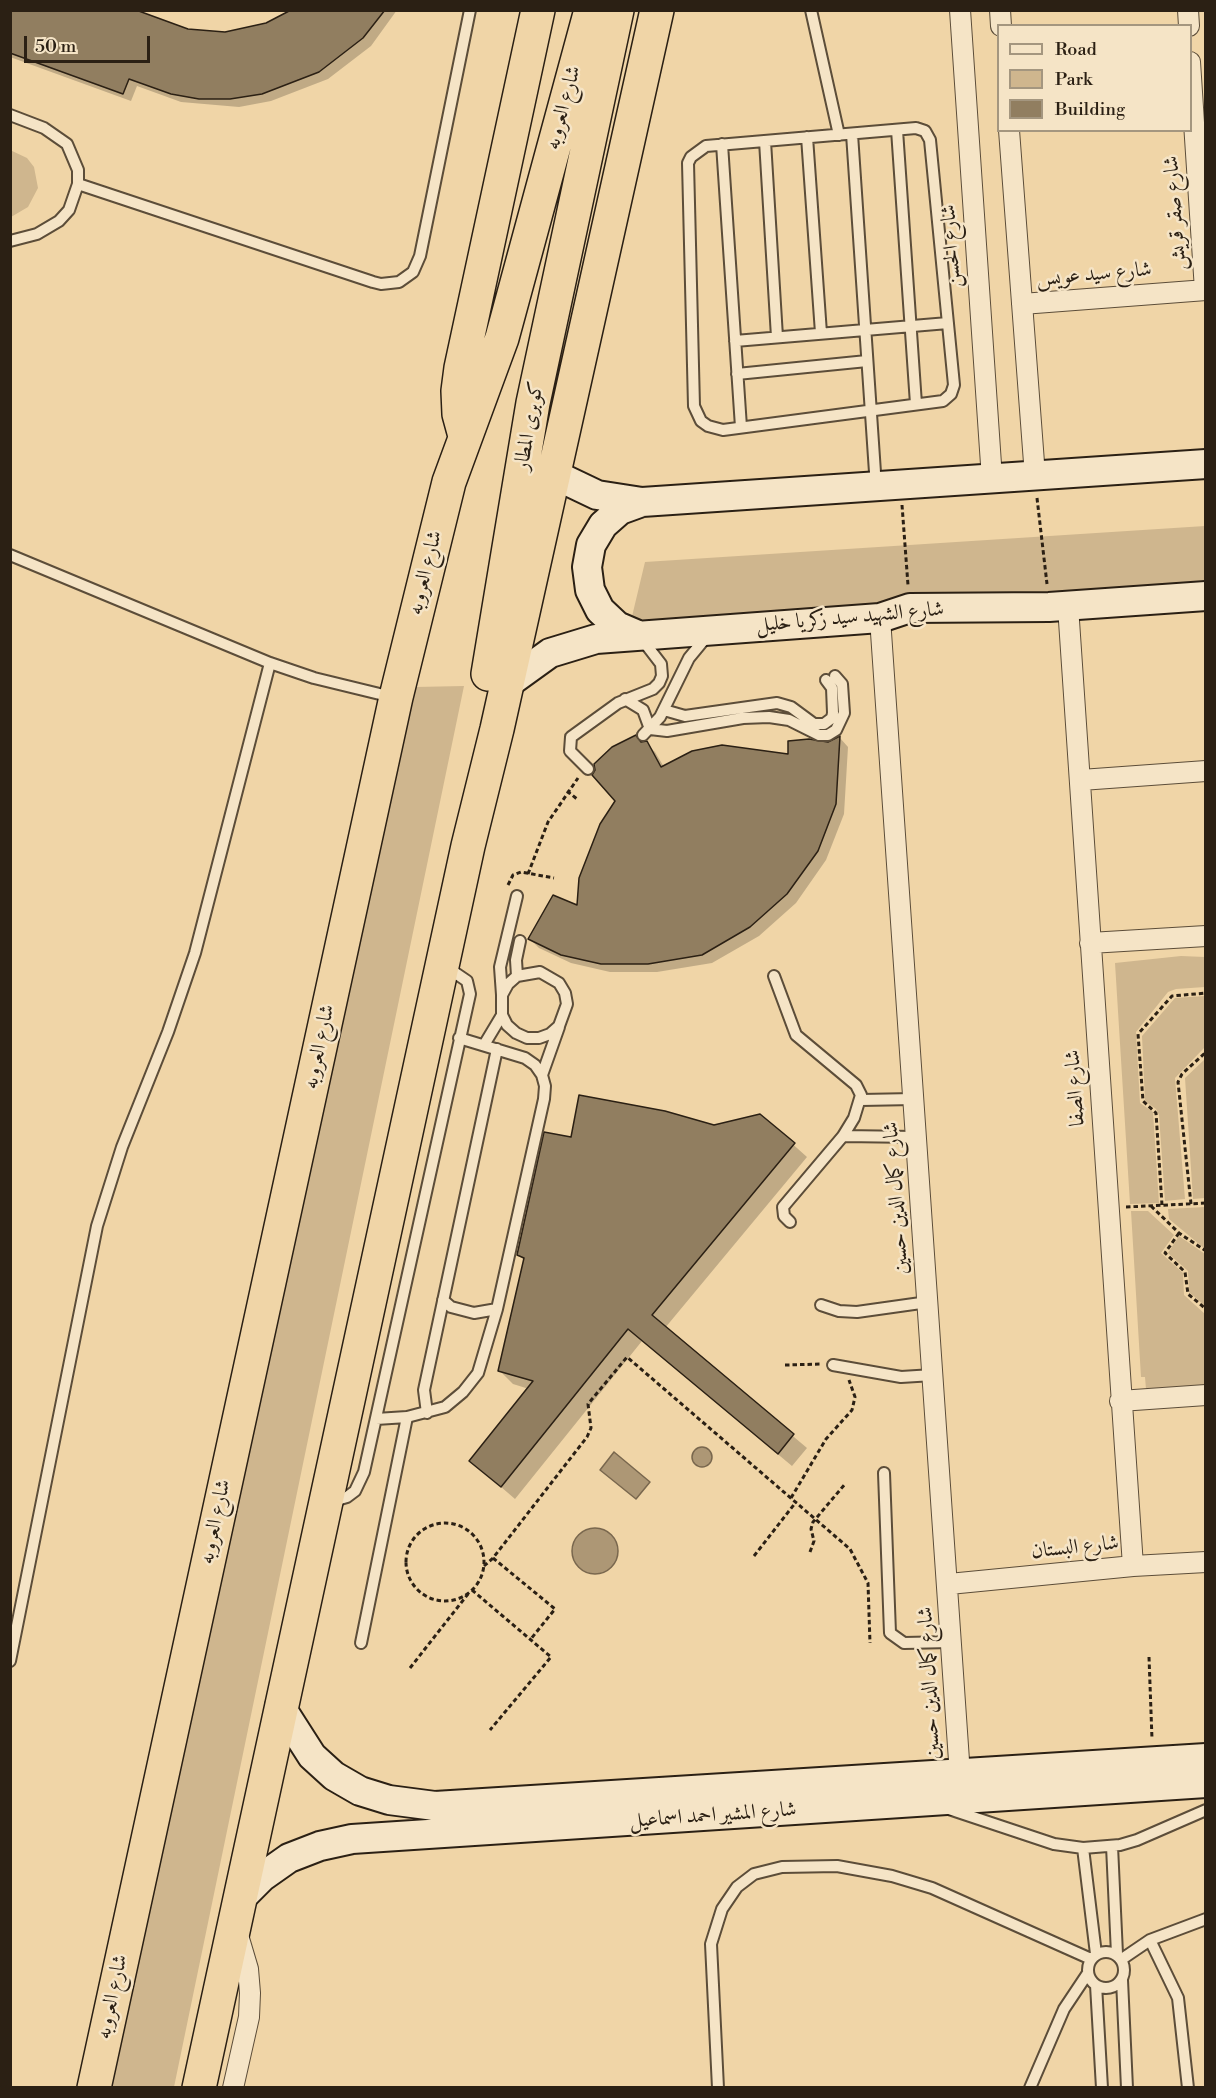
<!DOCTYPE html>
<html>
<head>
<meta charset="utf-8">
<style>
  body { margin:0 }
  #map { position:relative; width:1216px; height:2098px; overflow:hidden; background:#f0d5a7; font-family:"Libre Bodoni",serif }
  canvas { display:block }
  .frame { position:absolute; inset:0; border:12px solid #2b2014; pointer-events:none }
  .legend { position:absolute; left:997px; top:24px; width:195px; height:108px; box-sizing:border-box; background:#f5e4c6; border:2px solid #a4967f; margin:0; padding:8px 10px; list-style:none; font-size:18px; color:#2b2014 }
  .legend li { display:flex; align-items:center; gap:12px; height:30px }
  .legend b { width:30px; border:2px solid #a4967f }
  .scale { position:absolute; left:24px; top:36px; width:126px; height:27px; box-sizing:border-box; border:3px solid #2b2014; border-top:0; padding-left:8px; font-size:18px; line-height:21px; white-space:nowrap; color:#2b2014; -webkit-text-stroke:4px #f5e4c6; paint-order:stroke }
</style>
</head>
<body>
<div id="map">
<canvas width="1216" height="2098"></canvas>
<div class="frame"></div>
<ul class="legend">
<li><b style="height:8px;background:#f5e4c6"></b>Road</li>
<li><b style="height:16px;background:#cfb68e"></b>Park</li>
<li><b style="height:16px;background:#917e60"></b>Building</li>
</ul>
<div class="scale">50 m</div>
</div>
<script>
const g = document.querySelector('canvas').getContext('2d');
g.lineJoin = 'round';
function fillPath(path, color) { g.fillStyle = color; g.fill(path, 'evenodd'); }
const toPath = rows => new Path2D(rows.map(r => 'M' + r).join(''));
function trace(path, color, width, dash) { g.strokeStyle = color; g.lineWidth = width; g.lineCap = dash ? 'butt' : 'round'; g.setLineDash(dash || []); g.stroke(path); }
function drawText(font, color, halo, rows, align = 'center') {
  g.font = font + ' "Libre Bodoni",Amiri,serif'; g.lineWidth = 5; g.setLineDash([]); g.textBaseline = 'middle'; g.strokeStyle = halo; g.fillStyle = color; for (const [text, x, y, turn = 0] of rows) {
    g.save(); g.translate(x, y); g.rotate((+turn || 0) * Math.PI / 180); g.textAlign = isNaN(turn) ? turn : align; if (halo) g.strokeText(text, 0, 0); g.fillText(text, 0, 0); g.restore();
  }
}
const green = toPath([
  [10,150,27,158,34,167,38,188,28,207,11,217],
  [1205,526,1205,586,629,629,645,562],
  [464,686,174,2087,108,2088,415,687],
  [1181,956,1205,957,1205,987,1176,989,1168,992,1136,1032,1140,1103,1153,1112,1159,1203,1130,1204,1115,963],
  [1205,996,1205,1047,1175,1078,1185,1199,1165,1201,1159,1115,1156,1109,1145,1101,1142,1036,1175,998],
  [1205,1059,1205,1198,1193,1199,1185,1078],
  [1205,1207,1206,1207,1205,1249,1169,1219,1168,1209],
  [1131,1211,1148,1211,1174,1235,1161,1253,1183,1273,1184,1295,1205,1314,1205,1385,1146,1389,1145,1377,1141,1377],
  [1179,1236,1205,1254,1205,1306,1189,1292,1188,1271,1168,1253]
]);
const water = toPath([
  '692 1457a10 10 0 1 1 20 0a10 10 0 1 1-20 0Z',
  [614,1452,650,1482,636,1499,600,1470,614,1452],
  '572 1551a23 23 0 1 1 46 0a23 23 0 1 1-46 0Z'
]);
const shadow = toPath([
  [10,10,225,34,266,24,292,10,397,10,371,46,328,79,271,101,239,107,181,102,137,86,131,101,10,57],
  [840,738,848,747,844,814,826,860,796,903,759,936,712,963,657,972,610,972,571,963,539,948,530,939,578,907,617,801,642,743,646,743,655,752,664,767,790,756],
  [760,1115,807,1157,665,1328,807,1448,792,1466,642,1341,515,1499,471,1461,529,1389,513,1384,500,1371,525,1261,519,1255,572,1139,714,1127]
]);
const building = toPath([
  [10,10,136,10,188,29,225,32,266,23,291,10,385,10,363,38,319,72,262,94,230,99,199,99,171,94,129,79,123,94,10,53,10,10],
  [636,735,641,742,647,741,661,767,692,751,722,745,788,754,788,741,809,739,828,742,840,736,836,804,818,851,787,894,750,927,702,955,648,964,601,964,561,955,528,939,553,895,577,905,579,878,600,824,615,801,592,775,595,770,594,764,612,747,636,735],
  [579,1095,665,1111,714,1125,760,1114,795,1143,652,1315,794,1434,778,1454,628,1329,501,1487,469,1461,533,1381,498,1371,524,1258,517,1255,544,1132,571,1137,579,1095]
]);
const path = toPath([
  [1037,498,1047,584],
  [902,505,908,585],
  [567,791,577,799],
  [528,874,548,822,578,778],
  [508,885,513,875,521,872,554,878],
  [1191,1204,1178,1082,1182,1074,1206,1052],
  [1162,1205,1156,1113,1143,1101,1138,1034,1172,996,1206,993],
  [1151,1206,1179,1233,1206,1251],
  [1126,1207,1206,1203],
  [1179,1233,1165,1253,1185,1272,1188,1294,1206,1309],
  [785,1365,822,1364],
  [791,1498,826,1439,852,1410,855,1397,849,1380],
  '406 1562a39 39 0 1 1 78 0a39 39 0 1 1-78 0Z',
  [810,1552,814,1541,811,1529,813,1522,845,1484],
  [754,1556,796,1502],
  [493,1558,555,1609,530,1640],
  [484,1566,493,1558,587,1437,591,1428,588,1404,627,1357,850,1549,868,1583,870,1643],
  [472,1590,551,1657,490,1730],
  [1149,1657,1152,1739],
  [410,1668,468,1594]
]);
const lane = toPath([
  [811,10,839,135],
  [10,115,44,128,67,144,78,170,78,184,69,210,59,221,37,234,10,241],
  [916,128,925,131,930,140,954,385,951,394,943,401,723,430,708,426,701,421,694,406,688,163,691,157,706,146,916,128],
  [897,130,916,404],
  [852,134,876,487],
  [807,137,821,333],
  [765,141,777,337],
  [722,144,741,427],
  [78,184,373,282,381,284,399,282,413,272,420,256,470,10],
  [735,341,948,323],
  [737,374,867,361],
  [10,555,270,663,314,678,392,697],
  [625,699,643,710,650,729,667,731,743,718,769,717,789,720,819,735,828,735,836,730,844,713,842,684,835,676],
  [664,710,685,716,777,703,791,707,814,724,824,724,832,718,833,713,832,688,826,680],
  [643,735,660,717,689,658,708,635],
  [588,769,570,751,571,737,618,703,653,689,659,683,662,676,661,664,641,638],
  [517,976,516,960,520,941],
  [774,976,796,1035,856,1085,861,1095,854,1118,843,1136,783,1207,784,1216,790,1222],
  [502,995,500,967,517,896],
  [484,1045,502,1015,502,995,508,984,517,976,540,972,559,983,565,993,567,1004,559,1026,550,1034,539,1038,527,1038,516,1033,507,1025,502,1015],
  [542,1075,559,1027],
  [861,1100,914,1099],
  [843,1136,916,1137],
  [443,1300,451,1307,474,1313,497,1309],
  [821,1305,839,1311,857,1312,928,1302],
  [833,1365,901,1377,933,1375],
  [427,1413,424,1390,497,1049],
  [376,1419,407,1417,445,1407,463,1392,478,1373,497,1309,544,1099,545,1086,542,1075,535,1065,525,1058,459,1038],
  [884,1473,890,1633,904,1643,951,1642],
  [330,1502,347,1497,355,1491,364,1472,470,994,467,981,445,966],
  [361,1643,407,1417],
  [10,1661,97,1226,122,1147,168,1032,195,953,270,663],
  [949,1809,1054,1844,1083,1848,1120,1845,1137,1840,1206,1810],
  [1112,1846,1117,1954],
  [1083,1848,1096,1954],
  [1150,1940,1178,1998,1188,2088],
  '1088 1970a18 18 0 1 1 36 0a18 18 0 1 1-36 0Z',
  [1122,1959,1150,1940,1206,1919],
  [1122,1980,1127,2088],
  [1096,1985,1102,2088],
  [718,2088,711,1944,722,1909,737,1887,754,1874,782,1867,837,1866,892,1876,932,1888,1091,1959],
  [1030,2088,1064,2009,1088,1973]
]);
const street = toPath([
  [960,10,992,479],
  [1000,10,1001,26],
  [1188,10,1189,26],
  [1190,62,1205,290],
  [1009,130,1035,476],
  [1022,304,1206,290],
  [1068,606,1133,1566],
  [880,618,960,1775],
  [1081,780,1206,771],
  [1090,943,1206,936],
  [1120,1401,1206,1395],
  [949,1584,1133,1566,1206,1562],
  [233,2088,249,2017,250,1993,248,1969,237,1932]
]);
const secondary = toPath([
  [553,474,597,495,642,502,1206,464],
  [638,635,617,626,600,610,590,590,587,567,591,545,603,525,620,510,642,502],
  [507,684,550,653,596,639,880,618,910,608,1049,607,1206,596],
  [280,1706,312,1756,334,1776,360,1791,389,1800,435,1806,1206,1758],
  [239,1900,262,1877,289,1858,320,1846,352,1839,1206,1783]
]);
const highway = toPath([
  [465,436,459,414,458,391,461,368,538,10],
  [488,674,533,403,617,10],
  [94,2088,396,697,449,482,502,338,591,10],
  [199,2088,468,846,497,729,657,10]
]);
const streetNames = [
  ["شارع العروبه",564,108,-75],
  ["شارع صقر قريش",1176,213,-94],
  ["شارع الحسن",952,246,-94],
  ["شارع سيد عويس",1094,275,-5],
  ["كوبرى المطار",530,426,-80],
  ["شارع العروبه",426,573,-76],
  ["شارع الشهيد سيد زكريا خليل",850,618,-5],
  ["شارع العروبه",320,1047,-78],
  ["شارع الصفا",1076,1088,-94],
  ["شارع كمال الدين حسين",897,1198,-94],
  ["شارع العروبه",216,1522,-78],
  ["شارع البستان",1075,1548,-6],
  ["شارع كمال الدين حسين",930,1683,-93],
  ["شارع المشير احمد اسماعيل",713,1816,-4],
  ["شارع العروبه",113,1997,-78]
];
fillPath(green, '#cfb68e');
fillPath(water, '#ad9775');
trace(water, '#79674e', 1.5);
fillPath(shadow, '#0003');
fillPath(building, '#917e60');
trace(building, '#2b2014', 1.5);
trace(lane, '#5c4d39', 14);
trace(street, '#5c4d39', 22);
trace(secondary, '#2b2014', 32);
trace(highway, '#2b2014', 36);
trace(path, '#2b2014', 3, [4.5, 3]);
trace(lane, '#f5e4c6', 10);
trace(street, '#f5e4c6', 20);
trace(secondary, '#f5e4c6', 28);
trace(highway, '#f0d5a7', 33);
drawText('21px', '#2b2014', '#f5e4c6', streetNames);
</script>
</body>
</html>
